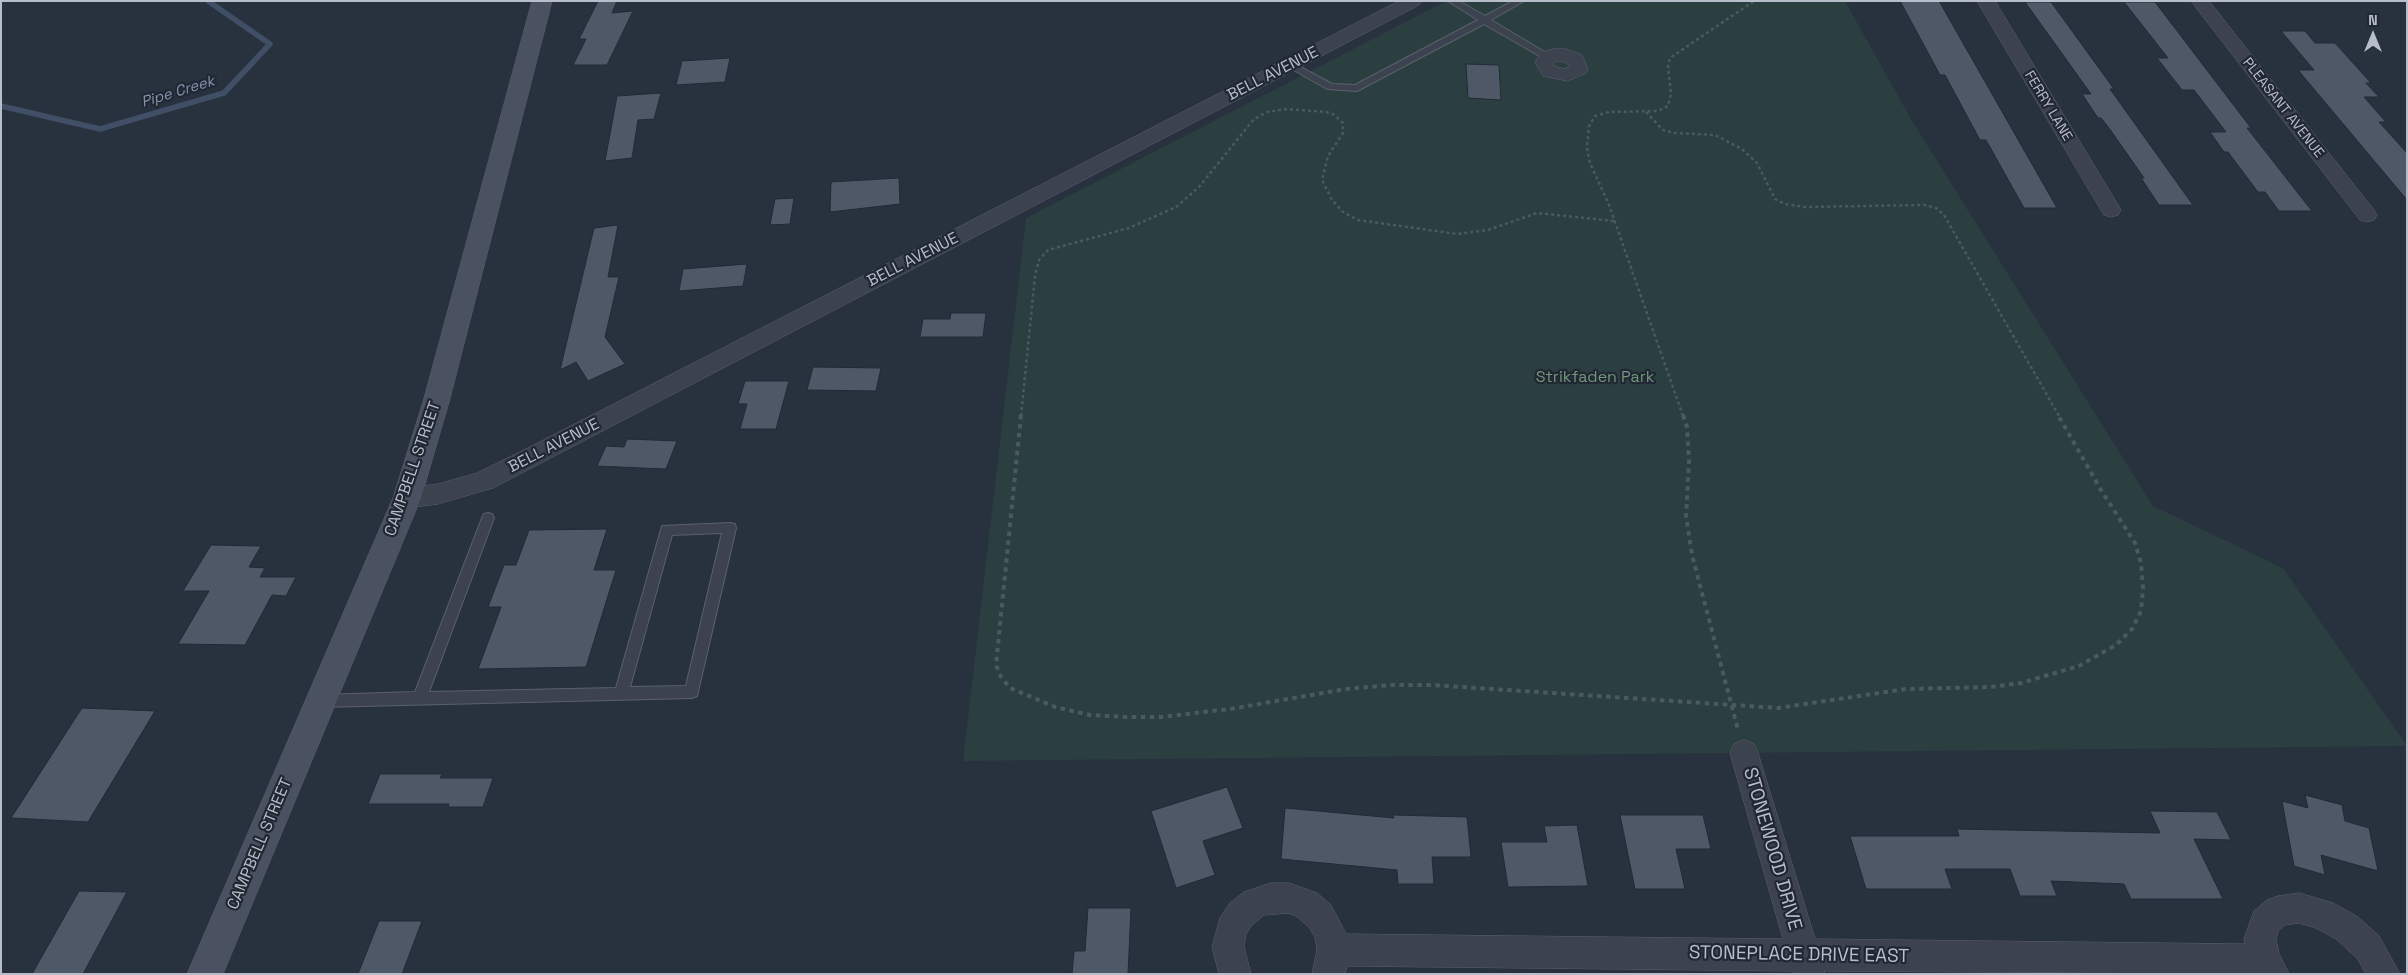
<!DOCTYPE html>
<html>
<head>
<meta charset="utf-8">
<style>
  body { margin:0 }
  #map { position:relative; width:2408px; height:975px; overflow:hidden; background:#28313e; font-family:"Space Grotesk",sans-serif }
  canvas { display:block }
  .frame { position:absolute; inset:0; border:2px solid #b8bec9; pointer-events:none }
  .north { position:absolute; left:2348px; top:10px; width:50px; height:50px; -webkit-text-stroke:4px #212834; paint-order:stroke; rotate:0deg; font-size:14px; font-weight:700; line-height:20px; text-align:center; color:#b8bec9 }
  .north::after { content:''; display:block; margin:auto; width:18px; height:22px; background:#b8bec9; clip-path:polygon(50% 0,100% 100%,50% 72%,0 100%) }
</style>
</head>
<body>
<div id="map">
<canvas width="2408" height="975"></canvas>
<div class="frame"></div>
<div class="north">N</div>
</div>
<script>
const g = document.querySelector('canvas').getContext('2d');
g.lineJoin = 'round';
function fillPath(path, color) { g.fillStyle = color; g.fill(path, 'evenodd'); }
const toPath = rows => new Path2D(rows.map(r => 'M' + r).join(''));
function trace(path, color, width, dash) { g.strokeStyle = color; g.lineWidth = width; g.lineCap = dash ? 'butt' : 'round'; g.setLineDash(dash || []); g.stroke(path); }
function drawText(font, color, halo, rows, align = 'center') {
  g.font = font + ' "Space Grotesk",sans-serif'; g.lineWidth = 4.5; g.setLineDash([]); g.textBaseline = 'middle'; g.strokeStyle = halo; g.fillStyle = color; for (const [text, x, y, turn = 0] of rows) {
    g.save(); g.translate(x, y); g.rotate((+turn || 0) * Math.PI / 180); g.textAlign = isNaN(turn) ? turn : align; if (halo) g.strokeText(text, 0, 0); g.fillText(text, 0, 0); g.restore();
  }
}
const green = toPath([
  [1446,1,1845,1,1911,119,2153,506,2283,568,2407,746,963,761,1026,218]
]);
const stream = toPath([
  [1,106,100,129,224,93,270,44,208,1]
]);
const building = toPath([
  [598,1,617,1,612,13,633,11,607,65,573,65,586,39,579,39,598,1],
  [1900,1,1939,1,2057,208,2024,208,1986,140,1980,140,1945,75,1940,75,1900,1],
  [2025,2,2051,2,2114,89,2110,89,2193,205,2159,205,2141,178,2144,178,2109,128,2101,118,2098,118,2082,94,2091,94,2025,2],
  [2124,2,2155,2,2251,128,2247,128,2312,211,2279,211,2265,192,2258,192,2228,152,2224,152,2210,132,2226,132,2194,90,2182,90,2157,58,2168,58,2124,2],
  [2281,31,2305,31,2315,43,2335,43,2371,83,2366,83,2379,97,2364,97,2386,122,2379,122,2407,153,2407,200,2298,70,2314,70,2281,31],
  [730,58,725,82,676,85,682,61,730,58],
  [1466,64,1499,65,1501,100,1468,98,1466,64],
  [661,93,654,119,638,120,632,158,605,161,617,96,661,93],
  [899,178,900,204,830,212,831,182,899,178],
  [794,198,790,224,770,225,775,199,794,198],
  [618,225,608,277,619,277,605,337,625,364,588,381,576,362,560,370,594,228,618,225],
  [747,264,743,286,679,291,683,269,747,264],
  [951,313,986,313,983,337,920,337,923,319,950,319,951,313],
  [813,367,881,368,876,391,807,390,813,367],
  [745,381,789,381,776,429,740,429,747,404,738,404,745,381],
  [627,439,677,441,666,469,597,466,606,446,624,447,627,439],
  [607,529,594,570,616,570,586,667,478,669,501,607,488,607,504,565,516,565,529,530,607,529],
  [211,545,261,546,249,567,265,568,260,577,296,577,286,596,272,595,245,645,178,644,209,591,183,591,211,545],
  [82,708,155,711,88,822,11,818,82,708],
  [380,774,442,774,440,778,493,778,483,807,448,807,449,804,368,804,380,774],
  [1227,787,1243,828,1203,841,1215,875,1176,888,1151,811,1227,787],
  [2305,795,2342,805,2345,821,2369,828,2378,871,2321,855,2325,875,2294,866,2282,801,2308,808,2305,795],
  [1285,808,1394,818,1393,815,1467,817,1471,857,1432,857,1434,884,1398,884,1397,870,1281,859,1285,808],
  [2150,811,2217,812,2231,840,2194,839,2223,899,2131,899,2124,884,2051,881,2057,896,2020,896,2010,869,1945,869,1952,889,1866,889,1850,836,1959,836,1957,829,2160,833,2150,811],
  [1620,815,1703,815,1711,849,1676,849,1685,889,1635,889,1620,815],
  [1577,825,1588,886,1508,887,1501,842,1547,842,1544,826,1577,825],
  [79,891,127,892,83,974,32,974,79,891],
  [1088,908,1131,908,1128,974,1072,974,1074,951,1085,951,1088,908],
  [379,921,422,921,402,974,358,974,379,921]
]);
const pathFar1 = toPath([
  [1646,112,1663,130,1674,133,1715,135,1742,149,1757,163,1775,199,1785,204,1805,207,1924,205,1936,208,1944,215,2059,416],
  [1021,416,1035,276,1039,260,1048,250,1129,228,1176,207,1199,187,1254,119,1267,112,1285,109,1326,112,1333,114,1343,123,1343,133,1328,156,1322,180,1332,200,1343,212,1358,220,1457,234,1488,230,1537,213,1614,221],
  [1683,416,1609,205,1590,163,1587,148,1589,126,1595,116,1609,112,1658,111,1668,106,1671,94,1668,66,1670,58,1754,1]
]);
const path = toPath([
  [1021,415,996,665,1001,677,1010,688,1055,707,1090,715,1126,717,1161,717,1230,709,1346,689,1391,685,1432,685,1778,708,1906,689,1991,687,2021,683,2079,666,2116,645,2132,629,2141,611,2143,588,2141,563,2135,543,2101,490,2058,415],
  [1683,415,1687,427,1689,461,1686,516,1692,555,1738,730]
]);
const lane = toPath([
  [1448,1,1459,1,1485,16,1513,1,1524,1,1491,20,1553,57,1548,60,1545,59,1484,24,1357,91,1327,89,1285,65,1287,63,1293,63,1332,84,1355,85,1478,20,1448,1],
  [488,513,492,514,494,518,429,692,616,688,662,526,730,523,735,524,736,528,697,696,692,698,321,707,316,705,314,701,316,697,321,695,415,692,482,518,484,514,488,513],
  [722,533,686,686,630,687,672,535,722,533]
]);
const street = toPath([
  [1399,1,1422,1,1419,5,493,488,438,504,407,508,398,505,394,498,398,491,407,488,438,484,477,473,528,448,1399,1],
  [1977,1,1995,1,2121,210,2118,215,2111,217,2104,215,1977,1],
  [2191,1,2209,1,2374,210,2377,215,2374,220,2367,222,2360,220,2191,1],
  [1554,49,1566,49,1582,55,1588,69,1586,73,1568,81,1543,76,1535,62,1542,52,1554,49],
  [1555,61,1563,61,1570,66,1565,69,1556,67,1553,64,1555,61],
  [1744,740,1754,744,1758,753,1815,939,2245,944,2244,939,2254,911,2267,900,2278,896,2299,893,2333,903,2358,917,2379,936,2400,974,2366,974,2357,958,2336,939,2316,928,2299,923,2285,925,2278,931,2276,939,2279,954,2289,974,1824,971,1825,974,1793,974,1792,971,1347,966,1345,974,1312,974,1317,950,1315,937,1309,927,1296,916,1289,913,1264,915,1252,925,1246,934,1244,947,1251,974,1219,974,1212,947,1220,918,1230,903,1244,892,1271,883,1289,883,1317,893,1331,905,1346,934,1783,939,1730,753,1734,744,1744,740]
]);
const secondary = toPath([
  [532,1,552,1,449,402,421,498,223,974,187,974,393,498,423,402,532,1]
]);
const farStreetnames = [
  ["FERRY LANE",2048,106,59],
  ["PLEASANT AVENUE",2283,108,52]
];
const farWaternames = [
  ["Pipe Creek",178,92,-17]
];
const streetNames = [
  ["BELL AVENUE",1273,74,-27],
  ["BELL AVENUE",913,260,-27],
  ["BELL AVENUE",554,446,-27],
  ["CAMPBELL STREET",413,469,-71],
  ["CAMPBELL STREET",260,844,-67]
];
const parkNames = [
  ["Strikfaden Park",1595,378]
];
const nearStreetnames = [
  ["STONEWOOD DRIVE",1772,849,74],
  ["STONEPLACE DRIVE EAST",1799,955,1]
];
fillPath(green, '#2b3e40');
trace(stream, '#404e66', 5.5);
fillPath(building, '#4f5867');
trace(building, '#232a36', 1);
trace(lane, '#5a616c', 2);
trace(street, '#5a616c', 1);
trace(secondary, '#5a616c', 1);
trace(pathFar1, '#4a5b5e', 2.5, [3, 3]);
trace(path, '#4a5b5e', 4, [4.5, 4.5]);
fillPath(lane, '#3c434e');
fillPath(street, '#3c434e');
fillPath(secondary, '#4a5261');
drawText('14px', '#b8bec9', '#212834', farStreetnames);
drawText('italic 15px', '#8394ad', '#212834', farWaternames);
drawText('16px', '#b8bec9', '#212834', streetNames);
drawText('16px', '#72977b', '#212834', parkNames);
drawText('19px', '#b8bec9', '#212834', nearStreetnames);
</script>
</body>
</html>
